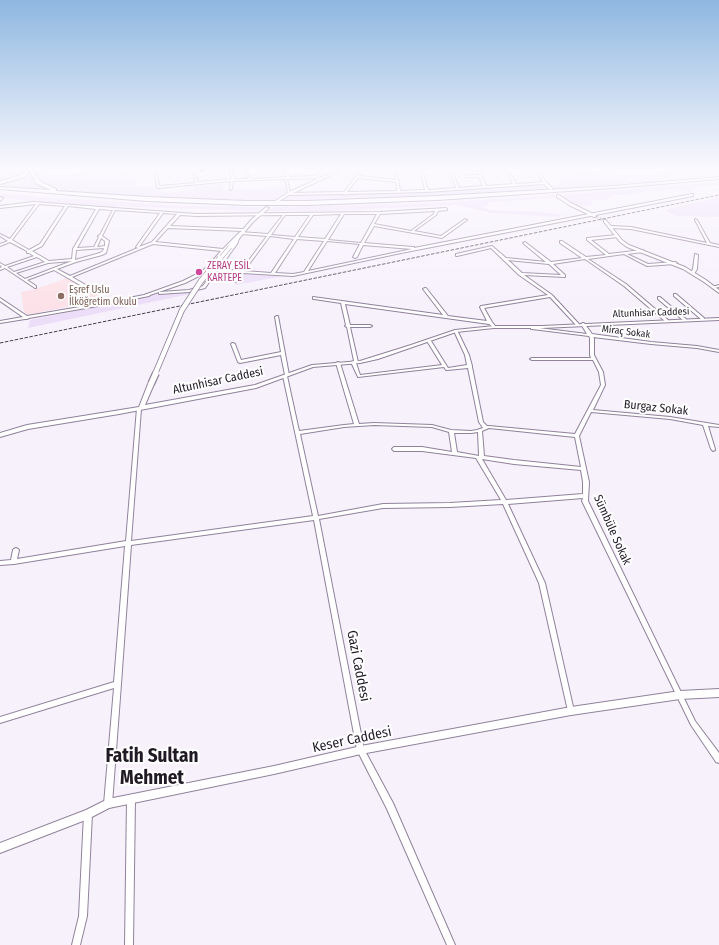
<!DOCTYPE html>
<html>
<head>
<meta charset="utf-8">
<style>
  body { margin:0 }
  canvas { display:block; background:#f7f1fc }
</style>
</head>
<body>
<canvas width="719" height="945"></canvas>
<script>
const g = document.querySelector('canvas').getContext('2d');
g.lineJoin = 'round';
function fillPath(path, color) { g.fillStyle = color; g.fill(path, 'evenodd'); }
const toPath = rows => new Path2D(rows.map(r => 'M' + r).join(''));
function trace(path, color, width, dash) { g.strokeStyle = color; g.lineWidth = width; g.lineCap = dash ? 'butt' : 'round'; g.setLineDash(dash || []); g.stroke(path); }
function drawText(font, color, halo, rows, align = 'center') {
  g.font = font + ' "Fira Sans Condensed",sans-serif'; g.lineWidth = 4; g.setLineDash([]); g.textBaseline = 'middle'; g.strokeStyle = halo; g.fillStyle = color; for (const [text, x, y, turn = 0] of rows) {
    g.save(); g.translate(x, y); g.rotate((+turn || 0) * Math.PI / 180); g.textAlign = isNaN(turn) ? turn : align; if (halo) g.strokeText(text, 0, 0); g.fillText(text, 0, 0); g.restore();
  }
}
const education = toPath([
  [68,278,86,289,96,288,101,300,27,315,24,312,21,292,35,289]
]);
const green = toPath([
  [0,169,23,169,24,171,22,175,0,183],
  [32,169,52,169,47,172,53,174,71,174,96,169,113,169,129,172,131,173,131,178,136,180,134,186,153,186,155,188,160,188,162,193,195,190,193,184,223,182,222,190,285,188,286,192,271,201,151,197,79,193,59,190,42,183],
  [559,169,598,173,600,176,598,179,595,180,597,181,638,178,636,176,619,175,646,175,686,169,719,169,719,176,554,189,544,179,552,185,559,185,555,179,573,178],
  [28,171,37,184,56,192,0,187,0,184,13,181,24,177,28,174],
  [719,182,719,185,695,187,692,188,695,193,693,193,675,188,658,192,653,190,627,195,613,195,607,200,591,200,593,205,578,206,567,201,561,195],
  [544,185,548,189,441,196,281,201,292,195,453,191],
  [0,194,178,206,263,207,257,211,117,206,114,208,0,198],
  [554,195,557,198,488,202,489,205,481,206,490,210,537,212,556,214,561,215,560,217,492,213,458,205,324,211,268,211,274,207,420,204],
  [719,197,719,217,676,216,664,210],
  [243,273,260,274,284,276,235,285],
  [192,291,190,294,28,328,30,320,158,294]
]);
const tertiaryTunnel = toPath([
  [595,216,605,221]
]);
const minor = toPath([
  [154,169,156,169,159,186,196,183,191,169,193,169,198,182,232,179,229,169,231,169,235,179,249,179,244,169,246,169,251,179,287,177,282,169,284,169,290,177,315,176,317,169,319,169,317,177,323,178,323,180,316,178,287,179,290,193,344,192,362,169,364,169,359,176,396,180,394,169,396,169,400,191,425,190,420,169,422,169,428,190,456,188,449,169,451,169,459,188,483,186,479,177,468,177,467,176,468,175,479,175,477,170,478,169,489,169,490,170,489,171,480,171,486,186,513,184,506,169,508,169,516,184,545,182,546,183,545,184,427,192,346,194,344,195,343,194,288,195,287,194,288,193,285,179,233,181,232,189,231,190,230,189,231,181,158,188,157,187,154,169],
  [358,178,396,182,397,191,347,192,358,178],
  [692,194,693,194,693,196,401,253,293,276,243,273,236,282,235,282,233,281,240,273,217,271,205,288,189,292,159,294,159,292,160,292,189,290,203,286,236,239,230,245,210,268,203,274,185,283,150,295,149,296,103,305,29,318,27,319,25,319,0,323,0,321,23,317,0,301,0,298,27,316,103,303,144,295,183,281,201,272,208,266,221,251,153,244,72,277,89,287,89,289,87,289,54,270,27,280,36,286,36,288,35,288,5,268,0,270,0,268,2,267,0,265,0,263,5,266,34,256,29,253,27,253,27,251,10,242,0,246,0,244,8,241,0,236,0,234,10,239,36,204,0,208,0,206,33,202,196,214,379,212,446,208,447,209,447,210,438,211,436,215,414,231,441,236,465,219,467,220,442,238,374,226,364,243,413,247,414,247,414,248,692,194],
  [39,204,65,206,40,244,29,250,12,240,39,204],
  [68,206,96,209,73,249,72,259,49,261,32,251,42,246,68,206],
  [99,209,113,210,100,235,98,236,99,237,94,247,77,248,99,209],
  [115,210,160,213,136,247,138,248,70,276,57,269,76,262,102,255,106,253,109,241,102,236,115,210],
  [435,211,434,214,411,231,374,224,380,214,435,211],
  [163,213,177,214,152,242,139,247,163,213],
  [341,214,325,239,298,237,313,215,341,214],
  [344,214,377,214,361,243,328,240,344,214],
  [180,215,196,216,283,215,268,234,240,232,223,249,155,242,168,228,243,231,245,230,243,229,170,226,180,215],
  [285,215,310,215,295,237,271,235,285,215],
  [241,234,267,236,241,271,219,269,237,244,241,234],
  [270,236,294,239,271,273,244,271,270,236],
  [101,238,105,241,105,246,97,247,101,238],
  [297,239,324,241,304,272,293,274,275,273,297,239],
  [327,241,360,244,353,257,355,258,357,257,363,245,412,249,308,271,327,241],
  [104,248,103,251,100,253,75,260,76,250,104,248],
  [37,257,45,262,14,272,7,267,37,257],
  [72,261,25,279,16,273,48,263,72,261],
  [1,197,3,198,0,201,0,198,1,197],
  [695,219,697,220,710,243,719,245,719,247,631,229,611,228,609,227,611,226,631,227,707,243,695,220,695,219],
  [617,235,618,235,618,237,591,240,609,254,642,250,643,250,643,252,627,254,648,264,675,262,677,263,675,264,647,266,624,254,588,259,626,284,668,320,668,322,666,322,624,286,585,259,553,264,565,275,565,277,524,275,552,295,579,324,579,326,577,326,550,297,484,308,492,322,496,327,494,328,489,324,345,304,350,325,370,325,372,326,370,327,350,327,358,362,356,363,360,375,442,365,427,341,429,340,431,341,448,368,467,365,465,355,454,331,455,330,457,330,469,355,472,366,472,367,483,422,487,426,489,426,575,434,601,385,599,372,593,360,532,360,530,359,532,358,591,358,590,355,590,338,589,336,532,329,531,329,531,327,587,334,581,324,583,323,584,323,592,334,651,342,697,346,719,350,719,352,697,348,651,344,593,337,594,338,594,355,603,372,605,385,593,410,670,417,719,425,719,427,708,426,715,449,715,450,713,451,711,449,703,425,670,419,591,412,579,436,589,482,588,501,695,721,719,753,719,763,716,762,691,725,582,501,583,498,508,504,545,583,574,711,573,713,571,714,569,713,568,711,539,583,503,504,450,507,383,508,319,519,364,749,393,803,455,945,447,945,387,809,357,750,314,520,131,545,121,684,112,804,111,807,108,808,105,807,104,804,114,688,0,723,0,717,114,682,125,546,14,564,0,565,0,561,11,560,13,550,14,549,16,548,18,549,19,550,17,559,126,541,137,408,139,408,141,409,131,541,313,516,283,376,285,375,281,355,240,363,238,362,231,344,232,343,233,343,235,344,241,360,281,352,275,317,277,316,278,316,289,375,287,376,299,431,344,425,354,424,336,363,338,362,340,363,359,424,374,423,432,425,451,430,471,431,477,430,483,428,479,422,468,368,447,370,446,370,444,367,358,377,351,362,354,361,347,327,345,326,346,325,341,303,314,299,313,299,313,297,443,315,423,289,425,288,426,288,448,316,487,321,480,307,481,306,548,295,519,275,491,248,457,256,456,256,456,254,492,246,506,258,546,262,524,244,523,243,525,242,551,262,582,258,560,243,560,241,562,241,586,257,606,255,587,240,587,238,617,235],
  [508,260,549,264,561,275,522,273,508,260],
  [374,425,432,427,449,432,452,452,422,447,394,447,392,449,394,451,422,451,476,458,501,500,450,503,383,504,318,516,300,434,344,427,374,425],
  [489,428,575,437,581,467,514,460,484,456,482,431,489,428],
  [478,432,479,456,457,452,454,433,471,433,478,432],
  [482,459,514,464,581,470,583,482,583,494,506,500,482,459],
  [695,254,698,255,697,269,694,274,693,274,691,273,693,269,695,254],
  [719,285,719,287,714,288,712,287,719,285],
  [674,294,676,294,704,318,704,320,702,320,674,296,674,294],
  [658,297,660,297,686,319,686,321,684,321,658,299,658,297],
  [131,795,134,796,135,799,133,945,125,945,127,799,128,796,131,795],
  [88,810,91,811,92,814,87,916,80,945,72,945,79,916,84,814,85,811,88,810]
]);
const tertiary = toPath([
  [340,169,344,169,289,195,278,202,275,201,287,193,340,169],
  [535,169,538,169,546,182,552,188,552,190,550,190,544,184,535,169],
  [557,195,559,195,571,203,597,216,594,217,569,205,557,197,557,195],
  [266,207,269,208,253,222,231,248,229,248,229,246,251,220,266,207],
  [604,220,606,220,622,240,629,245,685,267,706,280,719,290,719,293,704,282,683,269,627,247,620,242,604,222,604,220],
  [719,318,719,320,542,328,494,328,456,332,378,359,360,363,313,367,256,388,119,414,28,429,0,437,0,433,27,425,139,407,148,384,151,382,154,384,145,405,255,385,312,365,360,361,411,345,455,330,494,326,542,326,719,318],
  [719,689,719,697,680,699,571,715,361,754,274,774,109,808,88,819,0,853,0,843,86,810,108,799,274,766,361,746,571,707,680,691,719,689]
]);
const motorway = toPath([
  [23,169,27,169,29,172,25,177,0,184,0,181,21,175,25,172,23,169],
  [28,169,32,169,41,182,56,189,56,191,147,197,247,201,308,201,437,196,613,186,719,177,719,179,613,188,437,200,308,205,247,205,147,201,0,189,0,187,51,190,37,184,28,169]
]);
const rail = toPath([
  [0,343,719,195]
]);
const tertiaryBridgeFar2 = toPath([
  [220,259,230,247]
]);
const tertiaryBridgeFar1 = toPath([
  [155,374,182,310,201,281,220,258]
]);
const tertiaryBridge = toPath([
  [151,384,156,373]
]);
const shadedWall = toPath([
  [199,169,204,169,205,172,199,172]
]);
const markers = [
  [199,272,4,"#d1479c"],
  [61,296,4,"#8d6e63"]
];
const farHotelnames = [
  ["ZERAY ESİL",207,266],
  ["KARTEPE",207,278]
];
const farEducationnames = [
  ["Eşref Uslu",69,290],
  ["İlköğretim Okulu",69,302]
];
const farStreetnames = [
  ["Altunhisar Caddesi",651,313,-2],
  ["Miraç Sokak",626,332,7]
];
const streetNames = [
  ["Altunhisar Caddesi",218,381,-12],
  ["Burgaz Sokak",656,408,6],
  ["Sümbüle Sokak",612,530,66]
];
const nearStreetnames = [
  ["Gazi Caddesi",358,666,79],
  ["Keser Caddesi",352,740,-12]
];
const nearDistrictnames = [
  ["Fatih Sultan",152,757],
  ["Mehmet",152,779]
];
fillPath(education, '#fce2e8');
fillPath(green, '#ecdef9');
trace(tertiaryTunnel, '#ccc6d1', 3.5, [3.5, 1.5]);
trace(minor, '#90829b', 2);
trace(tertiary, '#90829b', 2);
trace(motorway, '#90829b', 2);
fillPath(minor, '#fff');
fillPath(tertiary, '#fff');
fillPath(motorway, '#fff');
trace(rail, '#453f49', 1, [3.5, 1.5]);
trace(tertiaryBridgeFar2, '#90829b', 4.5, []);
trace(tertiaryBridgeFar1, '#90829b', 6, []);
trace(tertiaryBridge, '#90829b', 8, []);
trace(tertiaryBridgeFar2, '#fff', 3.5);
trace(tertiaryBridgeFar1, '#fff', 4.5);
trace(tertiaryBridge, '#fff', 5.5);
fillPath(shadedWall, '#3f2e36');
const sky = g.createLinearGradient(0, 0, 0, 301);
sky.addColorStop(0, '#8eb7e0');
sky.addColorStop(0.56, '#fbf9fe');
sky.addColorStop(1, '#fbf9fe00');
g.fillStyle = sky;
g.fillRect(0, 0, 719, 301);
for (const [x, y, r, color] of markers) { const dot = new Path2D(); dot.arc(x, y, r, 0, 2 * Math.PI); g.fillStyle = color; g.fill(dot); trace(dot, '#fff', 1.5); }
drawText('10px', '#b23c85', '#fff', farHotelnames, 'left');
drawText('10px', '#785e54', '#fff', farEducationnames, 'left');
drawText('10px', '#201a24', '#fff', farStreetnames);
drawText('12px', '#201a24', '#fff', streetNames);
drawText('14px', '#201a24', '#fff', nearStreetnames);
drawText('bold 19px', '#201a24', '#fff', nearDistrictnames);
</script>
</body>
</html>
